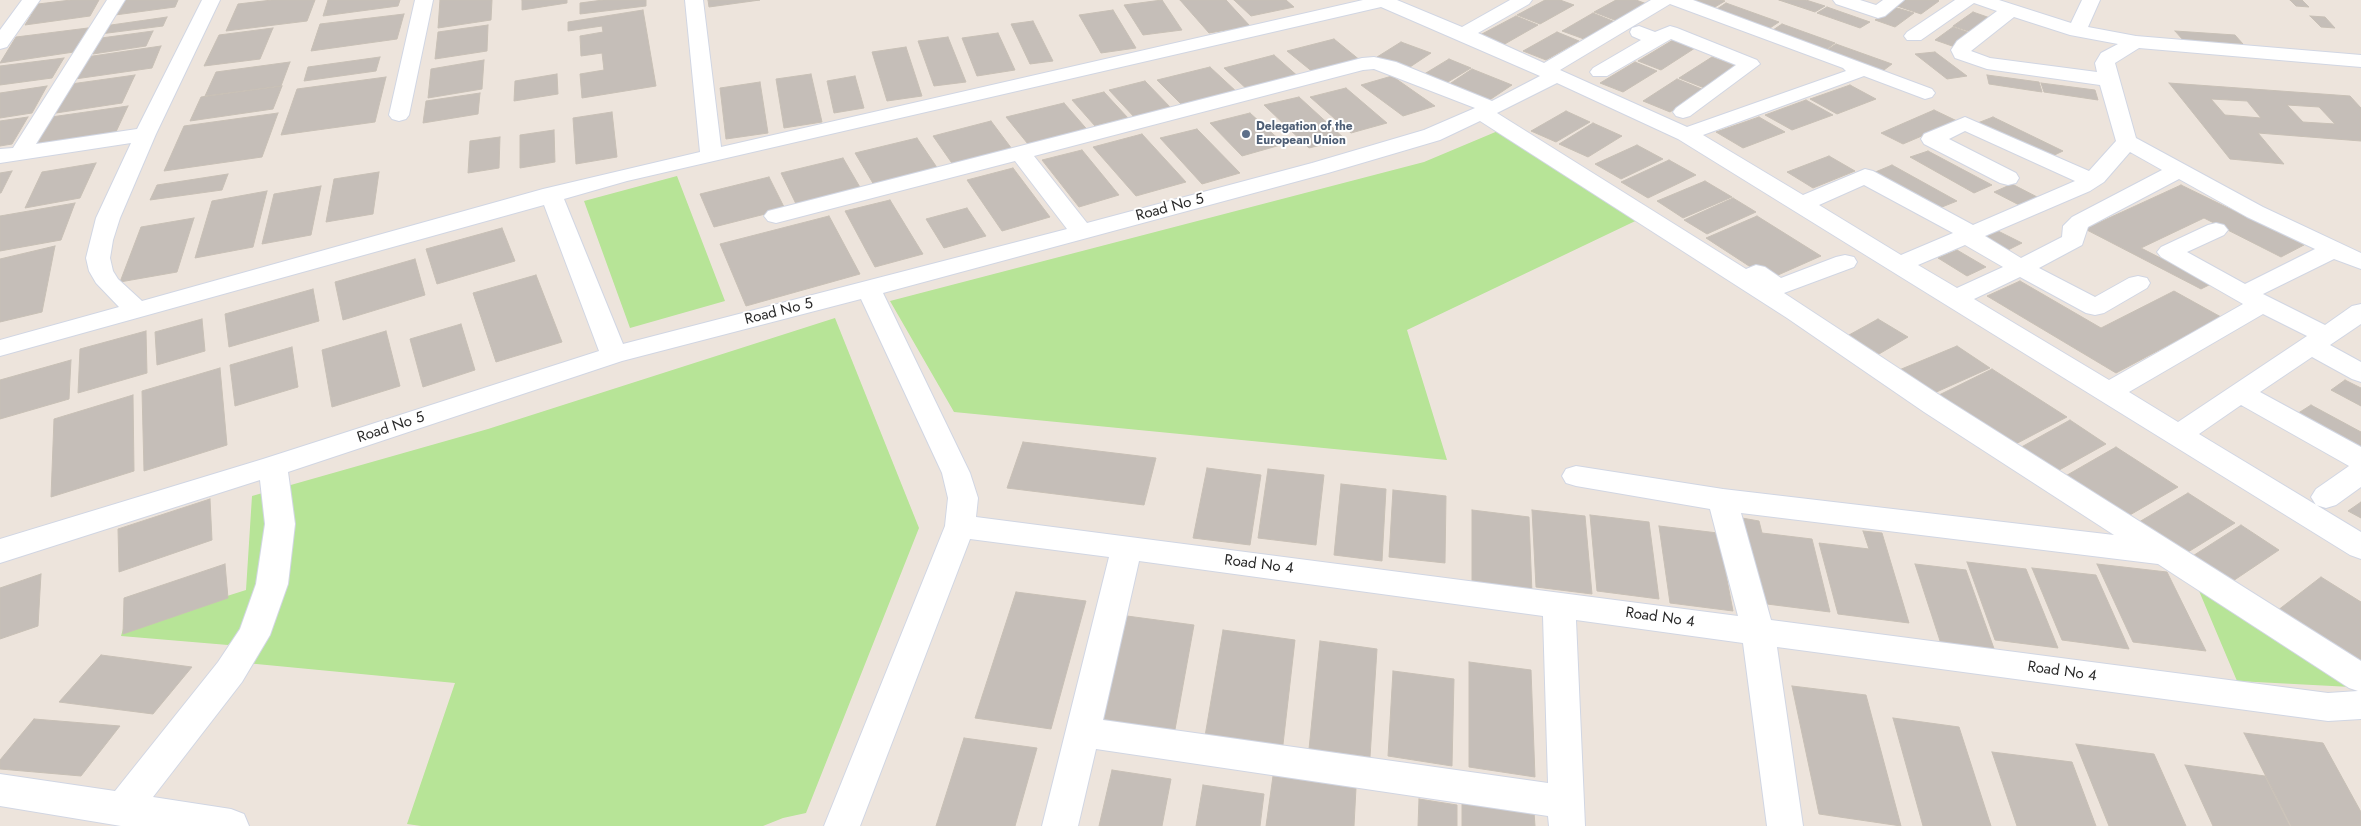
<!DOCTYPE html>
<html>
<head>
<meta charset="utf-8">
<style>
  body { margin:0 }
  canvas { display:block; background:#ede4dc }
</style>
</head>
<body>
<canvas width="2361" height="826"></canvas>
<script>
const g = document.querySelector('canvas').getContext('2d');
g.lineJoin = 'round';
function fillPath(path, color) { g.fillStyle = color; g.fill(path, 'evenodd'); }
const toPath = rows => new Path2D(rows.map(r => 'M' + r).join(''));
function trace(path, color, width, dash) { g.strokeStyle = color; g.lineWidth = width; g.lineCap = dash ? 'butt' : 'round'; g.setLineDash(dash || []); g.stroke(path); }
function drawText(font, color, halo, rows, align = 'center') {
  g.font = font + ' Jost,sans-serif'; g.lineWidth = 4; g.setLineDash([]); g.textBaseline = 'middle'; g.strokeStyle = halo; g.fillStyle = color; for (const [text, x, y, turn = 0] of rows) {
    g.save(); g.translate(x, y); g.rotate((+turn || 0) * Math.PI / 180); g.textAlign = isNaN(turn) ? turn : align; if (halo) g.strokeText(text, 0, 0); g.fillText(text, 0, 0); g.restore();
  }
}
const green = toPath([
  [1505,128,1650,214,1407,330,1447,460,954,412,890,301,1424,162],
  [677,176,725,301,630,328,584,201],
  [835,318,919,528,806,813,783,818,763,826,421,826,407,824,455,683,225,661,230,643,228,645,121,636,123,629,246,590,252,496,488,429],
  [2194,579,2351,687,2237,681]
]);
const building = toPath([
  [71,0,99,0,90,16,25,25,38,4,71,0],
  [122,0,178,0,175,7,115,15,122,0],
  [272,0,315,0,307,21,226,31,238,4,272,0],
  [328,0,400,0,398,6,323,16,328,0],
  [440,0,492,0,491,20,438,28,440,0],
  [522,0,567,0,567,3,522,10,522,0],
  [603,0,646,0,646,6,580,14,580,3,603,0],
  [708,0,760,0,709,7,708,0],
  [1162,0,1182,30,1143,35,1124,5,1162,0],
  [1180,0,1226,0,1250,26,1209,33,1180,0],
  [1234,0,1286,0,1294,7,1251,16,1234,0],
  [1545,0,1560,0,1574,5,1540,24,1517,15,1545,0],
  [1616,0,1636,0,1647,4,1617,21,1594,12,1616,0],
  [1683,0,1721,0,1725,1,1710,10,1683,0],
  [1779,0,1806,0,1825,6,1815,12,1779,0],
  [1905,0,1938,0,1939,1,1921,14,1897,6,1905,0],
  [2290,0,2302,0,2309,7,2296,6,2290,0],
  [1726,3,1779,22,1767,30,1714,11,1726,3],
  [1827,7,1870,22,1860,28,1817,13,1827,7],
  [1894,7,1914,13,1895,27,1875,20,1894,7],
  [643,10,656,86,582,98,580,74,604,70,602,53,581,56,580,36,603,32,602,26,568,31,568,22,643,10],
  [1113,10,1136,48,1101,53,1079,15,1113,10],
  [1973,12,1993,19,1974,33,1953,26,1973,12],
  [1593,13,1615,22,1584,39,1562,31,1593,13],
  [404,14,397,39,311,51,320,24,404,14],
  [1516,16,1538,25,1503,45,1480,35,1516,16],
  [2310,16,2325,17,2335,28,2321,27,2310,16],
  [167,17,163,26,100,34,104,26,167,17],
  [1033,21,1053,61,1030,64,1011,24,1033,21],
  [1782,24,1835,43,1823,52,1770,32,1782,24],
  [488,25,487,51,435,59,438,32,488,25],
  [1953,27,1973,34,1955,47,1935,40,1953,27],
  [88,28,74,52,0,63,16,37,88,28],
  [273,28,260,59,204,66,219,35,273,28],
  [153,31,146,46,93,54,101,38,153,31],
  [2175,31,2235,35,2243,44,2183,40,2175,31],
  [1557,32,1579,41,1546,60,1523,51,1557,32],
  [998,33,1015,70,977,76,962,38,998,33],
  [948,37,966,82,934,86,918,41,948,37],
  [1334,39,1361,61,1314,73,1287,51,1334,39],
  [1673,40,1695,48,1661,70,1638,61,1673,40],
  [1401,42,1431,53,1407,69,1377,57,1401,42],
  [1836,44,1892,64,1880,73,1824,52,1836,44],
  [161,46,152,68,75,79,86,57,161,46],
  [906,47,922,96,887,101,872,52,906,47],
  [1935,52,1967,76,1947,79,1915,54,1935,52],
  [1274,55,1301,79,1250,92,1224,68,1274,55],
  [380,57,376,71,304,81,308,67,380,57],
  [1712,57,1739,67,1707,89,1679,78,1712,57],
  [64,58,52,78,0,85,0,66,64,58],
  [1449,59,1471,68,1443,85,1421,76,1449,59],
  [484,60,482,89,428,98,431,69,484,60],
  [290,62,281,86,205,96,216,72,290,62],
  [1635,62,1657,71,1623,92,1600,83,1635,62],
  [1210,67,1238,93,1184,107,1157,80,1210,67],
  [1472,69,1512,85,1485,103,1445,87,1472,69],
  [557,74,558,94,514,101,515,81,557,74],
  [811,74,822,122,784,128,776,79,811,74],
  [135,75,122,103,56,113,71,84,135,75],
  [1987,75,2039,82,2042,92,1989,84,1987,75],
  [855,76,864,108,834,113,827,81,855,76],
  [1392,76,1435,106,1403,116,1361,85,1392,76],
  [386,77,375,122,281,135,297,89,386,77],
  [1677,79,1704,90,1670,112,1643,101,1677,79],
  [1145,81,1171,108,1135,118,1109,90,1145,81],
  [760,82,768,133,726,139,720,88,760,82],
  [2041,83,2095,90,2098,100,2044,92,2041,83],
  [2169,83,2350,96,2361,108,2361,141,2258,133,2284,164,2230,159,2169,83],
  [2211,99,2247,101,2261,118,2225,115,2211,99],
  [2287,105,2319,107,2335,124,2303,122,2287,105],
  [1850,85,1876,99,1837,114,1810,99,1850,85],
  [47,86,32,113,0,118,0,93,47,86],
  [282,86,273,109,190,121,201,97,282,86],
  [1346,88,1387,123,1351,133,1310,97,1346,88],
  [1104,92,1128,118,1095,126,1072,100,1104,92],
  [480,93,478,114,423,123,426,101,480,93],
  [1299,97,1345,139,1309,148,1264,105,1299,97],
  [1806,100,1833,115,1792,130,1765,115,1806,100],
  [1064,103,1091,134,1032,149,1006,117,1064,103],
  [128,106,115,134,36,146,51,117,128,106],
  [1934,110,1957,121,1903,144,1881,133,1934,110],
  [1566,111,1590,122,1556,142,1531,131,1566,111],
  [612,112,617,157,576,164,573,118,612,112],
  [278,113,262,157,164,171,184,126,278,113],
  [1250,113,1284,144,1242,156,1210,123,1250,113],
  [28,117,12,144,0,146,0,121,28,117],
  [1759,117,1785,132,1743,148,1716,132,1759,117],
  [1993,117,2063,151,2046,159,1975,124,1993,117],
  [991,121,1015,153,956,169,933,136,991,121],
  [1593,123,1622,136,1588,157,1559,144,1593,123],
  [1197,129,1240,173,1202,184,1160,138,1197,129],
  [554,130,555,162,520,168,520,135,554,130],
  [1142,134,1186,182,1136,196,1093,147,1142,134],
  [500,137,499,168,468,173,470,141,500,137],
  [917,138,938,169,874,185,855,153,917,138],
  [1637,145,1663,159,1621,179,1595,164,1637,145],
  [1082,150,1119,195,1079,207,1042,160,1082,150],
  [1928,151,1992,185,1974,193,1910,157,1928,151],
  [1829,156,1855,171,1813,188,1787,172,1829,156],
  [843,158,861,189,797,206,781,173,843,158],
  [1669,160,1696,175,1648,198,1621,182,1669,160],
  [96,163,80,198,25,208,42,172,96,163],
  [1892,165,1957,201,1937,209,1873,173,1892,165],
  [1013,168,1050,217,1002,231,967,180,1013,168],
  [12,171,1,193,0,193,0,173,12,171],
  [379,172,373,214,326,222,334,179,379,172],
  [228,174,222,190,150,200,157,185,228,174],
  [769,177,785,209,714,227,700,194,769,177],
  [1705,181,1732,197,1683,218,1657,201,1705,181],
  [2012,184,2041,199,2023,207,1994,192,2012,184],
  [2181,185,2304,245,2281,257,2204,218,2141,248,2211,284,2201,289,2085,229,2181,185],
  [321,186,311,235,262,244,274,194,321,186],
  [267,191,253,247,195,258,212,201,267,191],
  [1733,198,1756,212,1707,234,1684,220,1733,198],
  [890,200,923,254,875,267,845,211,890,200],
  [75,203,61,240,0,251,0,216,75,203],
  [967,208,986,236,944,248,926,219,967,208],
  [829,216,860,274,746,306,720,244,829,216],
  [1757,216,1821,256,1769,279,1706,238,1757,216],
  [194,218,177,272,120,282,141,227,194,218],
  [502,228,515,261,437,284,426,249,502,228],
  [1992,228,2022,243,2004,252,1975,236,1992,228],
  [55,246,42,312,0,322,0,259,55,246],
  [1957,250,1986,267,1967,276,1938,258,1957,250],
  [415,259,425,295,343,320,335,282,415,259],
  [536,275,562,342,496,362,473,293,536,275],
  [2020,281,2101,328,2174,291,2221,317,2116,373,1987,296,2020,281],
  [313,289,319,321,229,347,225,314,313,289],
  [202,319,205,351,157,365,155,332,202,319],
  [1878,319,1908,337,1879,354,1849,335,1878,319],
  [461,324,475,370,423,387,410,339,461,324],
  [146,331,147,373,78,393,80,349,146,331],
  [386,331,400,386,332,407,322,350,386,331],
  [1957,346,1990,368,1932,394,1899,370,1957,346],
  [292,347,298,387,235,406,230,365,292,347],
  [71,360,69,399,0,419,0,380,71,360],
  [220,368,227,445,144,471,142,391,220,368],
  [1992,369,2067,417,2010,447,1937,396,1992,369],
  [2345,380,2361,388,2361,406,2331,390,2345,380],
  [133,395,134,471,51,497,54,419,133,395],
  [2311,405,2361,432,2361,456,2292,417,2311,405],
  [2070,420,2106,444,2052,474,2016,450,2070,420],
  [1023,442,1156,458,1144,505,1007,488,1023,442],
  [2116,447,2178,487,2123,519,2062,478,2116,447],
  [1207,468,1261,475,1250,545,1193,538,1207,468],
  [1268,469,1324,475,1316,545,1258,538,1268,469],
  [1341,484,1386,489,1382,561,1334,555,1341,484],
  [1393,490,1446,496,1445,563,1389,557,1393,490],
  [2188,493,2235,523,2180,557,2134,525,2188,493],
  [210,499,212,540,119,572,118,529,210,499],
  [2361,502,2361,518,2348,511,2361,502],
  [1472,510,1529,517,1532,593,1472,585,1472,510],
  [1532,510,1585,516,1592,594,1536,587,1532,510],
  [1590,515,1649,522,1659,599,1597,591,1590,515],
  [1742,518,1759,521,1762,533,1812,539,1830,612,1759,603,1742,518],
  [2241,525,2279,550,2227,585,2188,559,2241,525],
  [1659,526,1718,533,1733,611,1670,603,1659,526],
  [1863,531,1882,533,1909,623,1838,614,1819,543,1869,549,1863,531],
  [1967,562,2026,569,2058,648,1995,640,1967,562],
  [225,564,228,598,123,634,124,598,225,564],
  [1915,564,1966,570,1997,657,1943,650,1915,564],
  [2097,564,2167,572,2206,651,2133,642,2097,564],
  [2032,568,2096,575,2129,649,2062,640,2032,568],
  [41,574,38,626,0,639,0,588,41,574],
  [2321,577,2361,602,2361,661,2354,667,2273,614,2321,577],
  [1016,592,1086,601,1051,729,975,718,1016,592],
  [1127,616,1194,625,1174,735,1101,725,1127,616],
  [1223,630,1295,640,1282,753,1204,742,1223,630],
  [1320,641,1377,649,1370,757,1309,749,1320,641],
  [101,655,192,667,153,714,59,702,101,655],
  [1469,662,1531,670,1535,777,1469,767,1469,662],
  [1393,671,1454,679,1452,766,1388,756,1393,671],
  [1792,686,1866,695,1901,826,1819,814,1792,686],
  [1893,718,1959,727,1991,826,1923,826,1893,718],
  [34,719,120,726,81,776,0,769,0,760,34,719],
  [2244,733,2323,743,2361,812,2361,826,2291,826,2244,733],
  [964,738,1037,748,1015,826,936,826,964,738],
  [2076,744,2154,754,2186,826,2109,826,2076,744],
  [1992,752,2072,762,2096,826,2017,826,1992,752],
  [2185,765,2265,776,2290,826,2213,826,2185,765],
  [1112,770,1171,779,1162,826,1099,826,1112,770],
  [1273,776,1356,788,1354,826,1266,826,1273,776],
  [1203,785,1264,794,1260,826,1196,826,1203,785],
  [1419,799,1457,805,1457,826,1418,826,1419,799],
  [1462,802,1534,812,1535,826,1462,826,1462,802]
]);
const street = toPath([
  [22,0,40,0,7,47,0,49,0,30,22,0],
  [107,0,125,0,36,144,137,129,202,0,220,0,156,134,120,218,113,240,110,258,113,271,118,279,142,301,543,189,700,152,685,0,703,0,721,147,1363,0,1397,0,1462,27,1510,0,1532,0,1529,4,1478,33,1544,63,1651,0,1693,0,1932,89,1935,93,1932,97,1925,99,1864,76,1703,135,1803,195,1865,169,1873,171,1973,225,2075,181,1965,131,1949,139,2016,173,2019,178,2016,183,2008,185,2000,183,1924,144,1921,139,1924,134,1965,117,2089,171,2116,141,2100,85,1987,69,1955,58,1951,50,1957,41,1997,11,1974,3,1921,40,1907,40,1904,36,1907,32,1955,0,1999,0,2071,23,2082,0,2100,0,2088,27,2136,36,2361,55,2361,67,2139,48,2115,63,2136,138,2263,207,2361,253,2361,269,2334,259,2263,294,2325,325,2352,306,2361,304,2361,324,2330,345,2361,362,2361,382,2352,379,2312,357,2260,392,2361,447,2361,487,2336,505,2326,508,2316,505,2311,497,2316,489,2349,466,2241,405,2199,434,2361,532,2361,559,2350,555,1678,139,1557,83,1497,113,1746,269,1756,265,1765,267,1781,278,1836,257,1845,255,1854,257,1857,262,1854,267,1784,293,1944,398,2361,661,2361,719,2328,721,1777,647,1803,826,1767,826,1743,643,1576,620,1585,826,1549,826,1548,816,1096,749,1078,826,1042,826,1109,557,970,539,860,826,824,826,945,526,948,498,942,473,861,299,622,361,288,472,295,524,288,584,270,635,242,682,153,797,231,809,244,814,249,826,121,826,0,806,0,774,115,791,218,662,240,629,256,584,265,524,260,480,0,563,0,539,263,459,599,351,544,205,0,356,0,340,119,307,96,283,89,271,86,258,96,218,131,143,0,163,0,149,13,148,107,0],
  [1670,4,1843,68,1846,71,1687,127,1560,70,1670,4],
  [1381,7,1540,76,1492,101,1396,62,1374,57,1362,58,768,211,764,216,768,221,776,223,1015,161,1067,229,623,344,564,199,627,181,1381,7],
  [2014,17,2070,35,2118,44,2101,53,2095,63,2097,72,1990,58,1971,51,2014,17],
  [1374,69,1475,108,1424,130,1312,163,1087,223,1034,156,1363,70,1374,69],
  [1480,121,1787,318,1924,412,2114,535,1723,489,1576,466,1566,469,1562,476,1566,483,1576,486,1710,509,1738,616,976,517,978,498,970,473,883,293,1328,173,1440,140,1480,121],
  [2130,152,2162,170,2072,217,2063,226,2062,237,2021,258,1985,236,2090,191,2104,182,2130,152],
  [2179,179,2247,217,2315,249,2245,284,2187,252,2224,235,2228,230,2224,225,2216,223,2208,225,2161,247,2157,252,2161,257,2243,304,2109,380,1974,299,2020,277,2086,313,2095,315,2104,313,2147,288,2150,283,2147,278,2138,276,2129,278,2095,297,2039,268,2082,245,2088,227,2179,179],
  [1864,185,1953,233,1901,255,1819,205,1864,185],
  [1965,245,2003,267,1957,288,1918,265,1965,245],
  [2263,314,2307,336,2178,422,2129,392,2263,314],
  [1741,513,2158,564,2349,688,2358,691,2328,693,1771,620,1741,513],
  [1139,561,1543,616,1548,783,1103,720,1139,561],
  [415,0,433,0,409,115,406,119,399,121,392,119,389,115,415,0],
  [1833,0,1860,0,1876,5,1883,0,1904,0,1885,16,1878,18,1836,4,1833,0],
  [1639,26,1655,32,1670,26,1677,28,1757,60,1760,64,1690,116,1683,118,1676,116,1673,112,1676,108,1736,65,1671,39,1607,76,1593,76,1590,72,1593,68,1641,40,1632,36,1630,32,1632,28,1639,26]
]);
const markers = [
  [1246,134,5,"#5c6f8a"]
];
const farServicenames = [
  ["Delegation of the",1256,127],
  ["European Union",1256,141]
];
const streetNames = [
  ["Road No 5",1170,208,-15],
  ["Road No 5",779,312,-14],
  ["Road No 5",391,428,-18],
  ["Road No 4",1259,565,7],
  ["Road No 4",1660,618,8],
  ["Road No 4",2062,672,8]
];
fillPath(green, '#b7e497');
fillPath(building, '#c5beb8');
trace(building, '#c8c0b6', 1);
trace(street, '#d1d6e3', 2);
fillPath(street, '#fff');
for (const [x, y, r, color] of markers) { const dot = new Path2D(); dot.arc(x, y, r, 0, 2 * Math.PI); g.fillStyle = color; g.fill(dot); trace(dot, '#fff', 2); }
drawText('bold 12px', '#4e5e75', '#fff', farServicenames, 'left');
drawText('15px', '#2a2a2a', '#fff', streetNames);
</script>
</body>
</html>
